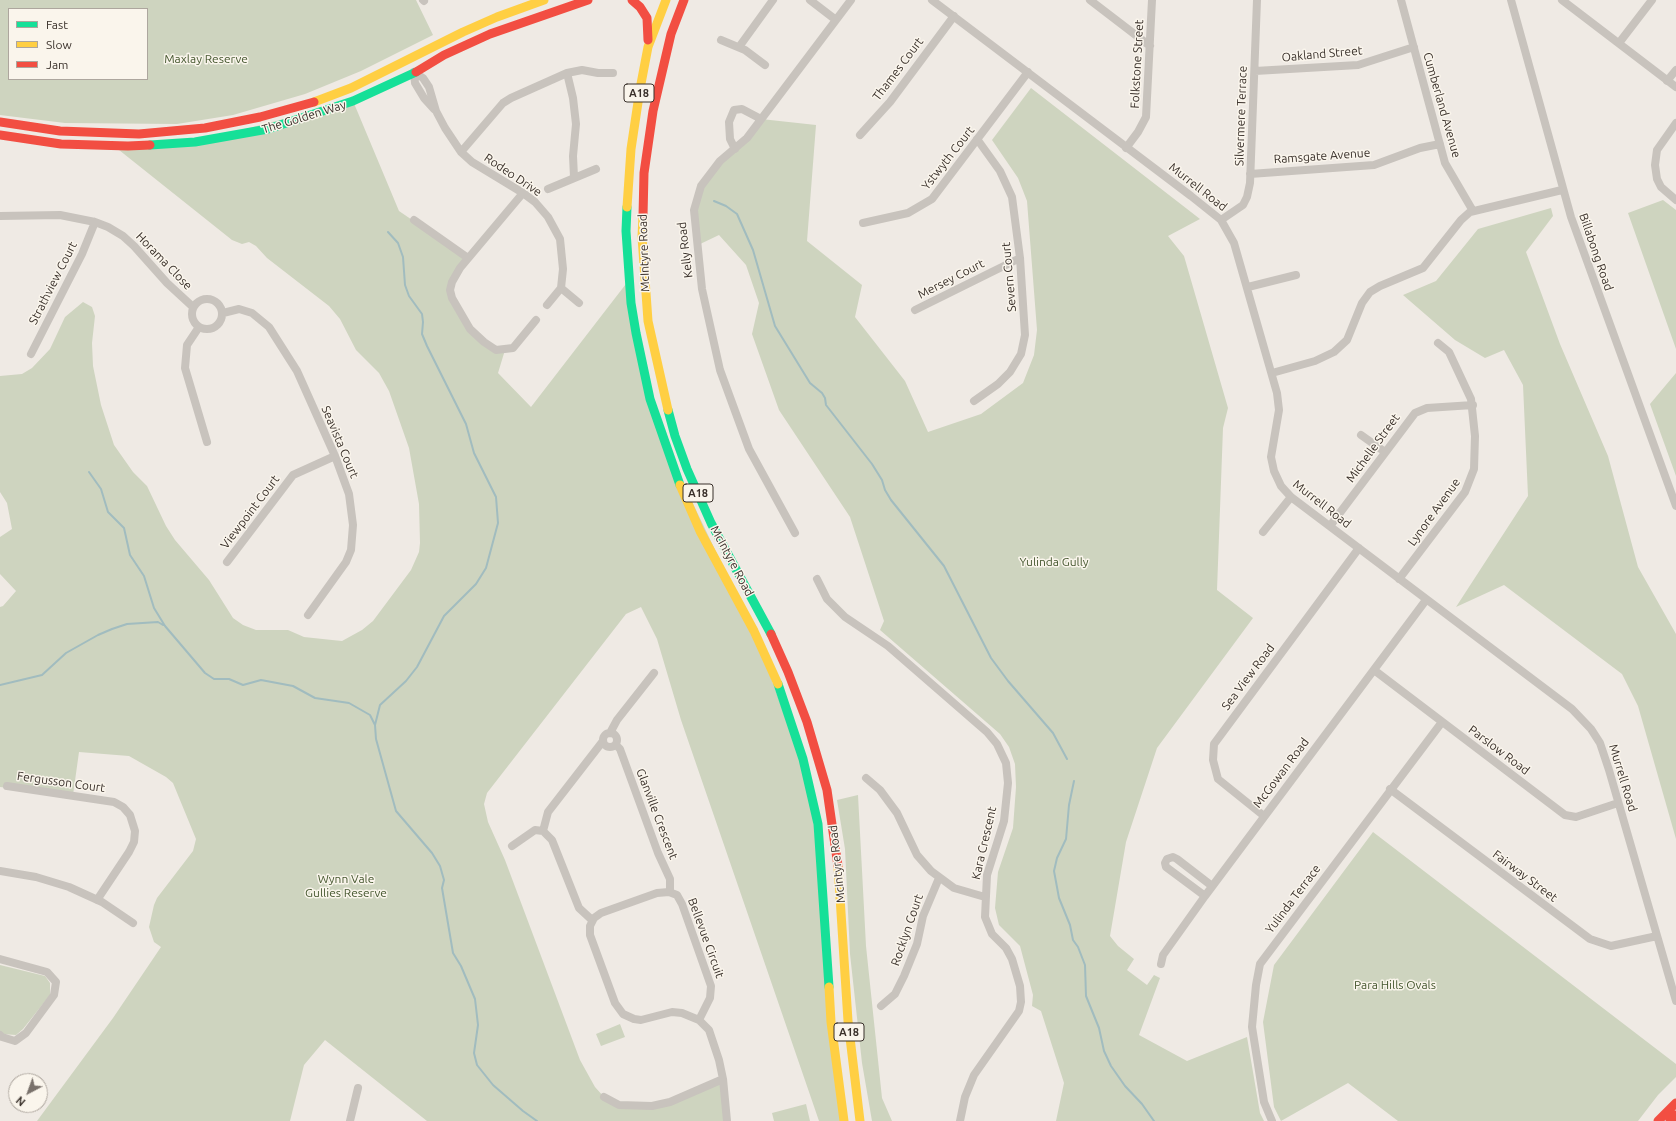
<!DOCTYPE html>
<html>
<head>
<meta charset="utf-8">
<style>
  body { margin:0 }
  #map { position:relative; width:1676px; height:1121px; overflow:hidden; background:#efeae4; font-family:Ubuntu,sans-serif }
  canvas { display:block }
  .legend { position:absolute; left:8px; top:8px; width:140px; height:72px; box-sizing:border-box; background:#faf5ec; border:1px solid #ada69e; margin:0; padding:5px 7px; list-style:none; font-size:12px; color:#39302a }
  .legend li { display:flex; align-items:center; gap:8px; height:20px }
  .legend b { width:20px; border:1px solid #ada69e }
  .north { position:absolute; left:8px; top:1073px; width:40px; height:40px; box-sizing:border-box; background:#faf5ec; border:1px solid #ada69e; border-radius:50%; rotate:221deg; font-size:11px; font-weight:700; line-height:16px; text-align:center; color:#39302a }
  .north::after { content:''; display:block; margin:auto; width:14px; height:18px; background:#79716b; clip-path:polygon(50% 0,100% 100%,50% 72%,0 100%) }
</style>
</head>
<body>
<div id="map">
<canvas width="1676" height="1121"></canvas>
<ul class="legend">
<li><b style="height:5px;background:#16e098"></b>Fast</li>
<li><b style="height:5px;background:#ffcf43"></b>Slow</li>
<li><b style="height:5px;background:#f24e42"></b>Jam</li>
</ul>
<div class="north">N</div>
</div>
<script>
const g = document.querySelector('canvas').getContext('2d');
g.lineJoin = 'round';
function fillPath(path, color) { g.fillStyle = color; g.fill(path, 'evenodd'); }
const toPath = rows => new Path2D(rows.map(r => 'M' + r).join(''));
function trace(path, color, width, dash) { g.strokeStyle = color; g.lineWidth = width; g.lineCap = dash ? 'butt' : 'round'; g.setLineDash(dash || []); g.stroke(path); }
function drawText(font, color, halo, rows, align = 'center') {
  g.font = font + ' Ubuntu,sans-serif'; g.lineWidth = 3; g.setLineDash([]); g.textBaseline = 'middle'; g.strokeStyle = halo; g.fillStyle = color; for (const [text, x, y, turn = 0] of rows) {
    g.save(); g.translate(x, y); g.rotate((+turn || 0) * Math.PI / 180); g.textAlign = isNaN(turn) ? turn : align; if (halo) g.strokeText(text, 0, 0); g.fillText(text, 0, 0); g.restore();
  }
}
const green = toPath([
  [0,0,416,0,433,35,361,71,305,94,233,115,177,124,65,123,0,115],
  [9,9,147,9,147,79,9,79],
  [1031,88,1200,219,1168,236,1184,256,1228,408,1223,428,1217,590,1253,618,1157,748,1126,842,1110,936,1118,946,1134,959,1127,970,1147,985,1154,975,1160,978,1139,1035,1187,1061,1247,1037,1260,1113,1264,1121,1056,1121,1064,1083,1041,1011,1032,1006,1033,995,1020,946,999,925,995,908,998,872,1013,828,1016,787,1015,764,1009,747,1000,734,880,630,884,621,850,517,779,410,752,334,759,303,746,265,719,235,696,246,693,214,701,186,761,119,816,125,807,241,862,285,855,317,905,381,928,432,981,414,1023,383,1034,355,1037,330,1027,201,1018,178,992,140],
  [353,101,399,211,468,258,455,275,452,298,484,342,505,350,498,373,531,407,629,280,662,439,754,631,810,786,844,1121,819,1121,681,720,657,639,641,607,626,614,487,793,484,804,488,822,505,860,580,1060,595,1087,604,1097,619,1105,652,1106,723,1079,727,1121,427,1121,325,1040,304,1065,290,1121,37,1121,113,1018,161,947,154,942,149,927,154,905,157,898,193,851,196,839,173,783,166,777,129,756,79,752,73,795,0,787,0,607,3,606,16,591,0,574,0,537,12,529,7,503,0,492,0,376,22,374,32,368,50,349,65,317,83,302,92,307,95,316,92,343,93,366,101,405,114,445,133,472,147,486,166,526,175,540,209,580,233,618,243,625,256,630,288,630,304,637,332,640,342,641,362,630,373,621,411,570,419,552,420,543,419,504,409,448,389,391,379,373,356,350,340,319,329,306,267,258,256,246,249,242,242,244,232,240,114,146,195,142],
  [1663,200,1676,210,1676,349,1628,213],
  [1551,208,1553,216,1526,252,1560,344,1608,456,1638,567,1676,634,1676,839,1638,706,1622,674,1504,585,1456,607,1528,496,1523,385,1504,350,1485,358,1455,340,1403,295,1436,281,1478,229],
  [1676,373,1676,476,1650,404],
  [858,795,866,946,882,1098,892,1121,872,1121,862,1063,850,954,845,849,837,800],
  [1373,832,1676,1064,1676,1077,1658,1095,1638,1121,1398,1121,1348,1083,1281,1121,1274,1107,1263,1022,1274,965],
  [0,965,45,976,50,983,50,995,23,1029,16,1035,2,1034,0,1031],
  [620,1024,625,1037,601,1046,596,1034],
  [806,1104,810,1121,774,1121,772,1113]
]);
const stream = toPath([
  [714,201,726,206,737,214,753,250,775,326,810,383,822,393,825,398,826,405,872,464,882,480,885,490,891,500,944,566,991,658,1008,681,1053,733,1067,759],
  [89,472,101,489,108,512,124,528,130,555,144,576,154,608,165,626,205,673,214,679,229,679,243,685,261,680,293,686,315,698,349,703,370,715,375,725,376,739,396,811,432,853,440,866,444,880,442,888,453,953,461,966,475,999,478,1025,474,1053,477,1065,493,1085,523,1111,537,1121],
  [0,685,42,675,66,653,98,635,112,629,127,624,158,622,163,625],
  [375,725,380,705,406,681,417,667,444,616,476,584,486,568,498,523,496,497,474,453,466,424,427,346,422,334,423,322,422,314,409,296,405,285,403,257,398,243,388,232],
  [1074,781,1069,805,1066,839,1057,858,1054,871,1059,898,1070,925,1073,940,1078,947,1085,965,1086,996,1099,1028,1104,1051,1111,1066,1125,1086,1142,1104,1154,1121]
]);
const street = toPath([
  [423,0,424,1],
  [810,0,836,20],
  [932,0,1191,196,1221,220,1234,243,1277,393,1279,410,1271,457,1274,471,1281,486,1291,497,1572,709,1591,729,1600,743,1609,770,1676,1001],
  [1090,0,1150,46],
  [1401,0,1445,163,1473,211],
  [1511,0,1571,217,1676,506],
  [1562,0,1676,87],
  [721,40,745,50,765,65],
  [1619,43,1652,0],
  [739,47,773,0],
  [1255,71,1358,65,1414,47],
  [414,72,423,78,429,87,436,111,445,128,461,152,472,162,523,193,535,202,548,217,560,239,563,269,561,288,547,305],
  [414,72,415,83,424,98,434,109],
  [567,73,573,98,576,124,573,156,574,177],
  [1667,81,1676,70],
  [1676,123,1657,150,1655,165,1657,179,1661,187,1676,200],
  [860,135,890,102,954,16],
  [1126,148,1138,132,1146,117,1152,0],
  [735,149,730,139,729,122,734,110,742,109,761,119],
  [461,152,503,103,511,98,567,73,582,70,598,73,613,73],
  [1250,174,1374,165,1420,148,1440,144],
  [548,189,596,169],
  [523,193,460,268,452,282,450,290,452,298,470,329,484,342,496,350,513,348,536,320],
  [0,216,60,215,95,222,108,227,123,236,134,246,167,283,193,307],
  [414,220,468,258],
  [1221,220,1243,205,1247,197,1250,183,1257,0],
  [863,223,908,213,932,199,1028,72],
  [1248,287,1296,275],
  [561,288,579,303],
  '192 314a15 15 0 1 1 30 0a15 15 0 1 1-30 0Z',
  [915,310,1020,258],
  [223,313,239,309,252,313,269,327,297,371,335,456,349,494,353,525,351,550,346,562,308,615],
  [199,327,187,345,185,368,207,442],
  [31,354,82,254,95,222],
  [1272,373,1315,361,1334,352,1347,340,1362,303,1370,292,1380,286,1423,268,1461,220,1470,212,1562,190],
  [974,401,998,384,1010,372,1021,354,1025,335,1020,258,1012,197,1000,171,977,139],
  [1361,435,1385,452],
  [1330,526,1415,413,1427,408,1473,405],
  [1263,532,1291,497],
  [795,533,749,449,720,370,702,289,694,210,701,186,720,161,747,138,851,0],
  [227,562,293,475,335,456],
  [817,579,827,599,845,617,888,646,987,732,997,744,1006,763,1008,783,1004,821,987,875,985,917,992,934,1006,948,1012,959,1020,986,1021,1002,1019,1011,974,1075,965,1097,960,1121],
  [1399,579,1465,492,1474,469,1475,436,1471,399,1449,352,1438,343],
  [1374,670,1565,815,1576,817,1618,803],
  '603 740a7 7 0 1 1 14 0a7 7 0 1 1-14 0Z',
  [610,733,617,720,654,673],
  [616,745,620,749,658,853,670,879,670,892],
  [866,778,880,790,897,813,917,855,931,871,954,888,985,897],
  [7,786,114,802,123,807,130,815,135,831,134,842,129,852,97,900],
  [1390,789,1590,939,1611,946,1657,936],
  [1264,816,1218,779,1213,760,1214,744,1359,548],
  [512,846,535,830,543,831],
  [0,871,36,877,69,887,102,902,133,923],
  [1205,896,1166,867,1165,863,1167,859,1173,857,1177,859,1212,886],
  [592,920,579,908,552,840,543,831,548,812,603,741],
  [0,959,47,972,56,982,54,995,26,1033,15,1041,2,1037,0,1035],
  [1161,964,1163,955,1205,896,1426,600],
  [881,1006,895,994,904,976,917,944,923,916,939,878],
  [699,1020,710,998,711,986,682,904,677,895,669,892,657,893,601,913,594,918,590,926,590,935,615,1003,623,1014,634,1019,641,1020,672,1012,682,1013,699,1020,709,1030,719,1060,723,1079,727,1121],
  [604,1097,619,1105,652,1106,670,1102,723,1079],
  [350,1121,358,1088],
  [1272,1121,1264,1102,1252,1027,1256,985,1260,964,1442,722]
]);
const fast = toPath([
  [150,145,195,142,268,129,353,101,416,72],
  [627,207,626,231,631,303,636,333,650,399,680,485],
  [668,410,675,436,687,469,711,523,771,634],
  [778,684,803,759,818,824,829,987]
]);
const slow = toPath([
  [314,102,351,88,463,32,497,17,544,0],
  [627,207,631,149,640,89,648,47,666,0],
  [643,216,642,237,648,321,668,410],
  [680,485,700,531,754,631,778,684],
  [838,866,848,1021,860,1121],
  [829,987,831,1022,844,1121]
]);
const jam = toPath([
  [632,0,640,7,647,18,648,40],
  [416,72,444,55,490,34,588,0],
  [0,122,60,131,139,134,205,128,260,117,314,102],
  [0,135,61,144,128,146,150,145],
  [643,216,644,173,653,111,671,34,684,0],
  [771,634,788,672,807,722,827,790,838,866],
  [1658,1121,1676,1103],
  [1670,1121,1676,1115]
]);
const shields = [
  [639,93,30],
  [698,493,30],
  [849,1032,30]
];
const shieldNames = [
  ["A18",639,93],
  ["A18",698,493],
  ["A18",849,1032]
];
const streetNames = [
  ["Oakland Street",1322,54,-5],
  ["Folkstone Street",1137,64,-87],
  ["Thames Court",898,69,-53],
  ["Cumberland Avenue",1442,105,74],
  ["Silvermere Terrace",1241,116,-88],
  ["The Golden Way",304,117,-17],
  ["Ramsgate Avenue",1322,156,-4],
  ["Ystwyth Court",948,158,-52],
  ["Rodeo Drive",513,175,34],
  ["Murrell Road",1198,187,38],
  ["Kelly Road",685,250,-97],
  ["Billabong Road",1596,252,71],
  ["McIntyre Road",644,253,-92],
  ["Horama Close",164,261,46],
  ["Severn Court",1009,277,-95],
  ["Mersey Court",951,279,-27],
  ["Strathview Court",53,283,-63],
  ["Seavista Court",340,442,67],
  ["Michelle Street",1373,448,-54],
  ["Murrell Road",1322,504,38],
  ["Viewpoint Court",250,512,-53],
  ["Lynore Avenue",1434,512,-54],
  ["McIntyre Road",732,561,62],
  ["Sea View Road",1248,677,-53],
  ["Parslow Road",1499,750,37],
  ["McGowan Road",1281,773,-53],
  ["Murrell Road",1623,778,73],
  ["Fergusson Court",61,782,8],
  ["Glanville Crescent",657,814,69],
  ["Kara Crescent",984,843,-77],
  ["McIntyre Road",837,864,-96],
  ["Fairway Street",1525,876,37],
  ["Yulinda Terrace",1293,899,-53],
  ["Rocklyn Court",907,930,-71],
  ["Bellevue Circuit",706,938,70]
];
const parkNames = [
  ["Maxlay Reserve",206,59],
  ["Yulinda Gully",1054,562],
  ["Wynn Vale",346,879],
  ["Gullies Reserve",346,893],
  ["Para Hills Ovals",1395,985]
];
fillPath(green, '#ced4bf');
trace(stream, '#a1bcbf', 2);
trace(street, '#c8c3bd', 8);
trace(fast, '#16e098', 9);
trace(slow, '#ffcf43', 9);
trace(jam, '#f24e42', 9);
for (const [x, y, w] of shields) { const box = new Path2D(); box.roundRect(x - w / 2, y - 9, w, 18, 3); g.fillStyle = '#faf5ec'; g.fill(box); trace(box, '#39302a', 1); }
drawText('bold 11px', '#39302a', null, shieldNames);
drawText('12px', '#39302a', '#faf5ec', streetNames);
drawText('12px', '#45572f', '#faf5ec', parkNames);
</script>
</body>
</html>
